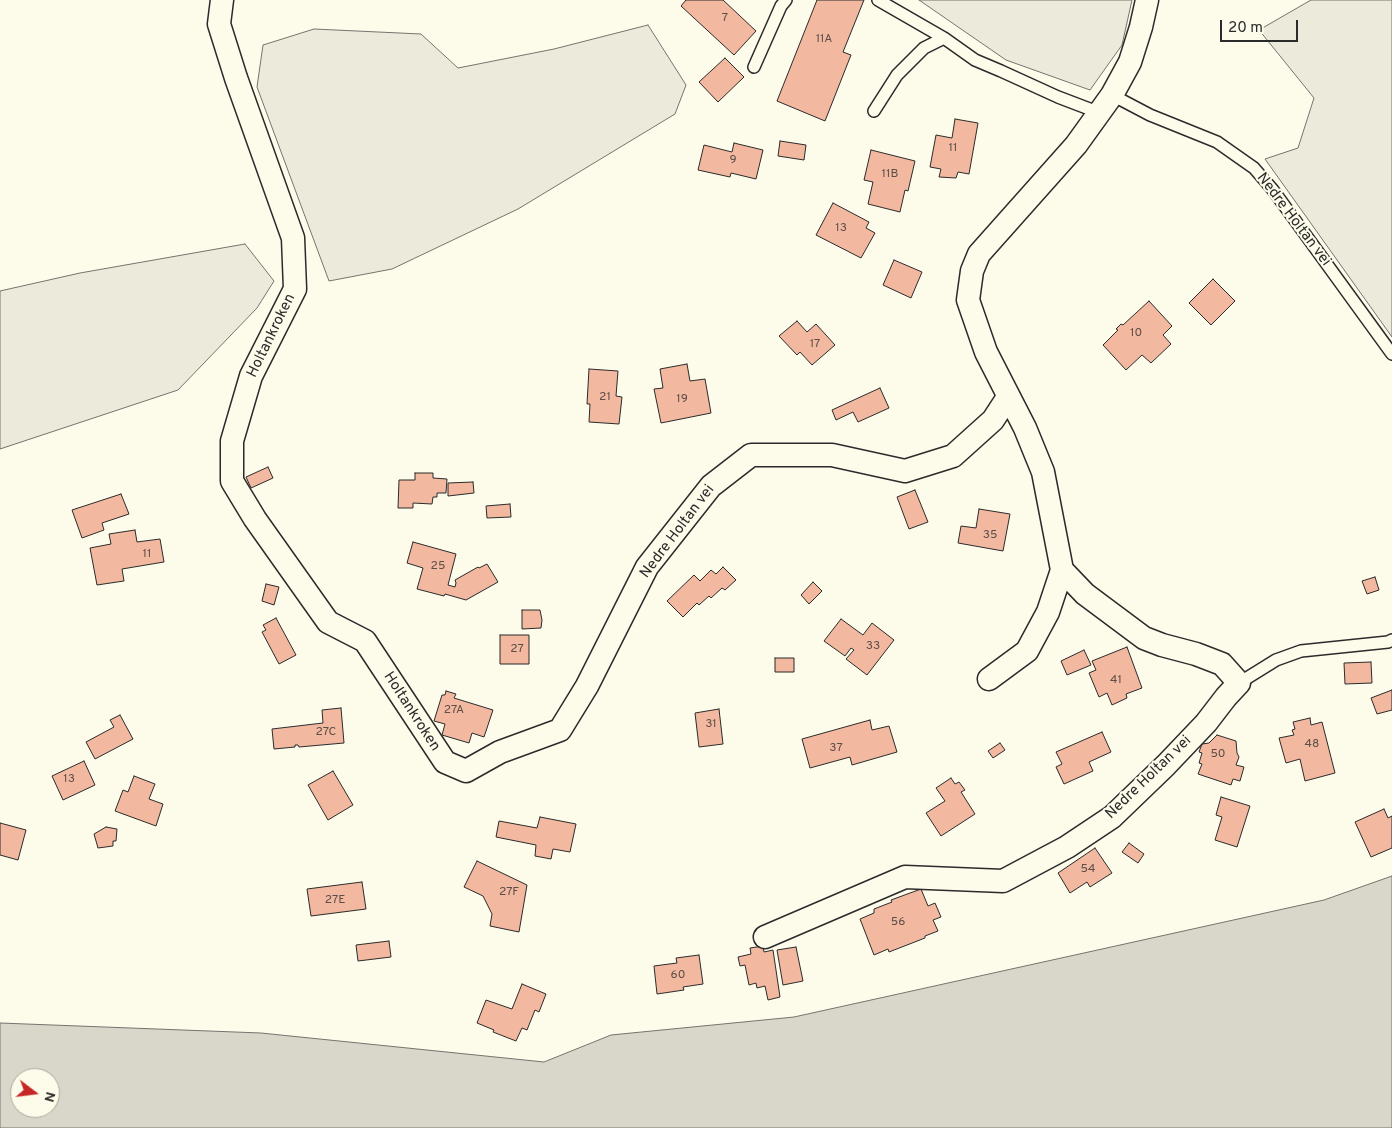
<!DOCTYPE html>
<html>
<head>
<meta charset="utf-8">
<style>
  body { margin:0 }
  #map { position:relative; width:1392px; height:1128px; overflow:hidden; background:#fdfbea; font-family:Overpass,sans-serif }
  canvas { display:block }
  .north { position:absolute; left:10px; top:1068px; width:50px; height:50px; box-sizing:border-box; background:#fdfbea; border:1px solid #a9a89e; border-radius:50%; rotate:105deg; font-size:14px; font-weight:700; line-height:20px; text-align:center; color:#2b2b2b }
  .north::after { content:''; display:block; margin:auto; width:18px; height:22px; background:#c62828; clip-path:polygon(50% 0,100% 100%,50% 72%,0 100%) }
  .scale { position:absolute; left:1220px; top:20px; width:78px; height:22px; box-sizing:border-box; border:2px solid #2b2b2b; border-top:0; padding-left:6px; font-size:15px; line-height:18px; white-space:nowrap; color:#2b2b2b; -webkit-text-stroke:4px #fdfbea; paint-order:stroke }
</style>
</head>
<body>
<div id="map">
<canvas width="1392" height="1128"></canvas>
<div class="north">N</div>
<div class="scale">20 m</div>
</div>
<script>
const g = document.querySelector('canvas').getContext('2d');
g.lineJoin = 'round';
function fillPath(path, color) { g.fillStyle = color; g.fill(path, 'evenodd'); }
const toPath = rows => new Path2D(rows.map(r => 'M' + r).join(''));
function trace(path, color, width, dash) { g.strokeStyle = color; g.lineWidth = width; g.lineCap = dash ? 'butt' : 'round'; g.setLineDash(dash || []); g.stroke(path); }
function drawText(font, color, halo, rows, align = 'center') {
  g.font = font + ' Overpass,sans-serif'; g.lineWidth = 4; g.setLineDash([]); g.textBaseline = 'middle'; g.strokeStyle = halo; g.fillStyle = color; for (const [text, x, y, turn = 0] of rows) {
    g.save(); g.translate(x, y); g.rotate((+turn || 0) * Math.PI / 180); g.textAlign = isNaN(turn) ? turn : align; if (halo) g.strokeText(text, 0, 0); g.fillText(text, 0, 0); g.restore();
  }
}
const green = toPath([
  [919,0,1132,0,1122,45,1090,90,1006,60,919,0],
  [1311,0,1392,0,1392,337,1265,159,1298,148,1314,98,1259,30,1311,0],
  [648,25,686,85,675,114,518,209,392,269,329,281,257,87,263,45,314,29,421,34,458,68,554,49,648,25],
  [245,244,274,281,257,308,178,390,0,449,0,291,80,273,245,244]
]);
const water = toPath([
  [1392,876,1392,1128,0,1128,0,1023,261,1033,544,1062,611,1035,794,1017,1324,900,1392,876],
  [20,1078,50,1078,50,1108,20,1108,20,1078]
]);
const building = toPath([
  [686,0,723,0,756,31,734,55,681,6,686,0],
  [817,0,864,0,843,52,851,55,825,121,777,101,817,0],
  [725,58,744,77,718,102,699,82,725,58],
  [955,119,978,123,969,174,958,172,956,178,939,177,941,169,930,167,936,135,952,138,955,119],
  [780,141,806,145,804,160,778,156,780,141],
  [734,143,763,150,756,179,731,173,730,177,698,170,704,145,732,152,734,143],
  [871,150,915,161,908,191,905,190,900,212,868,204,873,182,864,180,871,150],
  [833,203,869,222,866,228,875,233,861,258,816,235,833,203],
  [894,260,922,272,911,298,883,285,894,260],
  [1213,279,1235,301,1211,325,1189,303,1213,279],
  [1149,301,1172,326,1163,335,1171,344,1151,363,1142,355,1126,370,1103,345,1118,330,1116,329,1121,324,1123,325,1149,301],
  [797,321,807,332,816,324,835,345,812,365,800,352,797,355,779,336,797,321],
  [687,364,690,381,705,379,711,413,661,423,654,389,663,388,660,369,687,364],
  [589,369,618,371,616,396,622,397,619,424,589,422,590,404,587,404,589,369],
  [880,388,889,408,858,422,853,412,836,420,832,410,880,388],
  [268,467,273,478,251,488,246,477,268,467],
  [415,473,433,473,433,478,447,479,446,493,437,493,437,497,433,497,432,504,413,503,413,508,398,508,399,480,415,480,415,473],
  [473,482,474,493,448,496,448,483,473,482],
  [915,490,928,522,909,529,897,497,915,490],
  [121,494,129,514,102,523,104,530,82,538,72,510,121,494],
  [510,504,511,517,487,518,486,506,510,504],
  [979,509,1010,514,1003,551,958,543,961,526,976,528,979,509],
  [135,530,137,542,160,539,164,562,122,569,124,581,97,585,90,548,111,544,109,534,135,530],
  [413,542,456,554,448,585,455,587,456,583,455,580,478,567,479,568,487,564,498,582,466,600,445,594,444,596,417,589,423,568,407,563,413,542],
  [723,567,736,580,725,590,722,588,711,598,709,596,699,605,697,603,683,617,667,601,694,575,700,581,711,570,716,574,723,567],
  [1375,577,1379,590,1367,594,1362,581,1375,577],
  [813,582,822,591,809,604,801,595,813,582],
  [266,584,279,587,274,605,262,601,266,584],
  [522,610,540,610,542,620,541,628,522,629,522,610],
  [276,618,296,655,279,664,262,632,266,630,263,625,276,618],
  [841,619,863,635,872,623,894,640,867,675,846,659,854,650,851,648,845,656,824,641,841,619],
  [500,635,529,635,529,664,500,664,500,635],
  [1127,647,1142,688,1126,694,1127,698,1112,705,1107,693,1099,697,1089,673,1096,670,1092,661,1127,647],
  [1084,650,1091,665,1067,675,1061,661,1084,650],
  [775,658,794,658,794,672,775,672,775,658],
  [1371,662,1372,683,1345,684,1344,663,1371,662],
  [1392,690,1392,710,1377,714,1371,698,1392,690],
  [446,691,456,694,454,698,493,710,484,737,472,733,469,743,442,735,445,724,434,721,442,695,445,695,446,691],
  [341,708,344,743,299,747,298,745,295,745,295,747,274,749,272,729,323,723,322,710,341,708],
  [719,709,723,744,699,747,695,713,719,709],
  [120,715,133,739,95,759,86,742,114,727,110,720,120,715],
  [1310,718,1311,725,1322,722,1335,773,1305,781,1300,759,1286,763,1279,738,1294,735,1292,730,1295,729,1293,722,1310,718],
  [870,720,872,730,889,726,897,752,852,765,850,757,810,768,802,739,870,720],
  [1102,732,1111,752,1089,762,1093,771,1064,784,1056,767,1062,764,1056,752,1102,732],
  [1217,735,1236,741,1237,753,1239,757,1236,765,1244,767,1240,781,1233,779,1231,785,1198,774,1202,764,1199,763,1202,753,1199,752,1202,744,1209,743,1217,735],
  [1000,743,1005,750,993,758,988,751,1000,743],
  [84,761,95,785,63,800,52,776,84,761],
  [333,771,353,805,328,820,308,785,333,771],
  [134,776,155,784,149,799,163,804,156,826,115,811,123,790,128,792,134,776],
  [951,778,955,784,959,782,965,790,961,792,975,814,941,836,926,813,945,801,936,788,951,778],
  [1221,797,1250,806,1237,847,1215,840,1222,817,1216,815,1221,797],
  [1384,809,1388,818,1392,816,1392,848,1371,857,1355,822,1384,809],
  [540,817,576,824,570,852,553,849,551,859,535,856,536,845,496,837,499,821,537,828,540,817],
  [0,823,26,830,18,860,0,855,0,823],
  [106,827,117,829,116,841,113,841,113,846,98,848,94,834,106,827],
  [1129,843,1144,854,1138,863,1122,852,1129,843],
  [1095,848,1112,873,1090,887,1087,882,1070,893,1058,873,1095,848],
  [477,861,527,885,519,932,490,926,492,914,483,896,464,887,477,861],
  [362,882,366,909,311,916,307,889,362,882],
  [921,889,928,906,935,903,941,917,933,920,938,931,925,936,925,938,889,952,888,949,874,955,860,919,874,913,874,909,892,902,891,900,921,889],
  [389,941,391,957,358,961,356,945,389,941],
  [763,946,764,952,773,950,780,997,768,1000,765,986,757,988,756,983,749,985,745,965,740,966,738,957,751,954,750,948,763,946],
  [796,947,803,981,783,985,777,950,796,947],
  [699,955,703,984,683,987,684,990,657,994,654,966,677,963,676,958,699,955],
  [522,984,546,994,539,1012,535,1010,527,1030,522,1028,516,1041,493,1032,494,1030,477,1023,486,1000,512,1009,522,984]
]);
const lane = toPath([
  [878,0,944,38,975,60,1001,71,1058,97,1100,113],
  [754,67,781,6,786,0],
  [1112,95,1150,115,1217,142,1254,168,1273,190,1392,354],
  [874,111,897,75,924,48,944,38],
  [1239,683,1276,660,1301,651,1388,642,1392,640]
]);
const street = toPath([
  [222,0,219,24,236,78,293,238,295,289,251,376,232,441,232,481,255,519,328,622,365,641,445,762,466,771,500,752,560,730,587,686,647,567,711,486,751,455,832,455,905,471,953,456,993,420,1008,397],
  [989,679,1027,651,1048,612,1062,570],
  [765,937,905,877,1003,881,1067,847,1112,817,1166,765,1206,723,1226,697,1239,683,1222,664,1196,654,1162,645,1144,638,1085,594,1062,570,1043,472,1025,428,986,352,968,300,972,271,979,254,1076,145,1112,95,1130,62,1141,27,1147,0]
]);
const numberNames = [
  ["7",725,19],
  ["11A",824,40],
  ["11",953,149],
  ["9",733,161],
  ["11B",890,175],
  ["13",841,229],
  ["10",1136,334],
  ["17",815,345],
  ["21",605,398],
  ["19",682,400],
  ["35",990,536],
  ["11",147,555],
  ["25",438,567],
  ["33",873,647],
  ["27",517,650],
  ["41",1116,681],
  ["27A",454,711],
  ["31",711,725],
  ["27C",326,733],
  ["48",1312,745],
  ["37",836,749],
  ["50",1218,755],
  ["13",69,780],
  ["54",1088,870],
  ["27F",509,893],
  ["27E",335,901],
  ["56",898,923],
  ["60",678,976]
];
const streetNames = [
  ["Nedre Holtan vei",1293,220,53],
  ["Holtankroken",272,336,-64],
  ["Nedre Holtan vei",678,532,-53],
  ["Holtankroken",411,712,57],
  ["Nedre Holtan vei",1149,778,-44]
];
fillPath(green, '#ecebdb');
trace(green, '#74746e', 1);
fillPath(water, '#d8d7c9');
trace(water, '#74746e', 1);
fillPath(building, '#f2b8a0');
trace(building, '#2b2b2b', 1);
trace(lane, '#2b2b2b', 14);
trace(street, '#2b2b2b', 25);
trace(lane, '#fdfbea', 11);
trace(street, '#fdfbea', 22);
drawText('12px', '#5d4e48', null, numberNames);
drawText('15px', '#2b2b2b', '#fdfbea', streetNames);
</script>
</body>
</html>
